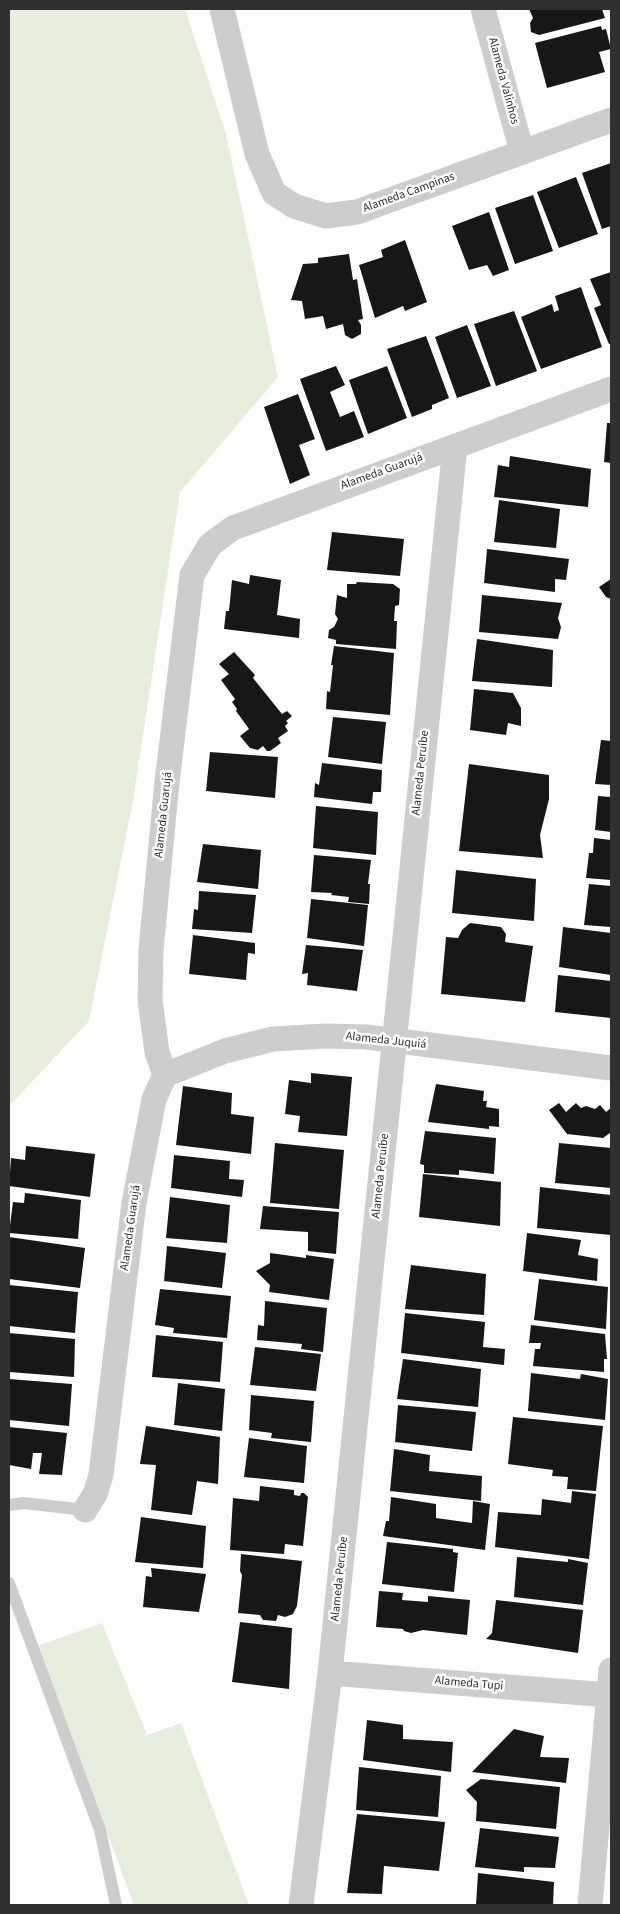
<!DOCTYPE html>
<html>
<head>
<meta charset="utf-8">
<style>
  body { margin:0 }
  #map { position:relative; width:620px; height:1914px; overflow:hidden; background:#fff; font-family:"Source Sans 3",sans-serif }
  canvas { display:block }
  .frame { position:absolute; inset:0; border:10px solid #303030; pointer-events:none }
</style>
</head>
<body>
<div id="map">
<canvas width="620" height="1914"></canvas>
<div class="frame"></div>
</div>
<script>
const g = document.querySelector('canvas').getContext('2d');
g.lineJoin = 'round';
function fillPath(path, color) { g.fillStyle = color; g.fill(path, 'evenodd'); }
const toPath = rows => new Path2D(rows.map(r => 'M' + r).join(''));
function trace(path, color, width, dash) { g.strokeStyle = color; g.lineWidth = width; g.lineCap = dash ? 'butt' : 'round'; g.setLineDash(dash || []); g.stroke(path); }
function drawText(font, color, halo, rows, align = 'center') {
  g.font = font + ' "Source Sans 3",sans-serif'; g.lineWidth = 5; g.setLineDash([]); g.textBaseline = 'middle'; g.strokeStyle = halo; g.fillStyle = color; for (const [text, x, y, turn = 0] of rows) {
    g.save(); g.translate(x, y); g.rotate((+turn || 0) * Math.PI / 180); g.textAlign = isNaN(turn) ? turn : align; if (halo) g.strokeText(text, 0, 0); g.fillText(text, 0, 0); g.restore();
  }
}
const green = toPath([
  [9,9,185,9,226,134,278,377,180,492,133,801,89,1021,9,1106],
  [102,1623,147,1735,181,1723,249,1905,134,1905,37,1646]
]);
const building = toPath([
  [529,9,602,9,605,18,539,35,531,32,530,23,533,18],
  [601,26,602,30,606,29,611,49,599,52,605,72,547,88,535,43],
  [611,163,611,226,602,229,582,173],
  [576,177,598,234,559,248,537,192],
  [533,195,553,251,515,264,495,208],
  [489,212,509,270,493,276,487,265,469,270,452,226],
  [405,240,427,302,405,311,403,306,375,318,359,265,383,257,381,250],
  [349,254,353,280,357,279,363,319,358,320,361,325,361,334,352,339,345,335,343,324,326,329,323,316,305,319,302,301,291,300,303,264,318,263,318,258],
  [611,272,611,344,609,344,594,308,601,305,590,279],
  [581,287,602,347,541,369,521,317,552,304,554,312,559,310,555,296],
  [514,311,537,371,496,386,474,324],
  [467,325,491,386,457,398,435,337],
  [426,336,449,398,432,405,432,409,412,417,387,349],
  [336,366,345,385,330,392,340,417,354,411,364,437,326,451,300,379],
  [387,366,407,418,368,434,349,380],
  [298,394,315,439,299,445,310,475,290,484,264,407],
  [607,423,611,423,611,463,604,462],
  [510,456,591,469,588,507,494,497,498,465,509,467],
  [499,500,560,509,556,548,494,542],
  [332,532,404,539,400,576,327,570],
  [487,549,569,559,566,580,555,579,555,592,484,583],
  [250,575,281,580,277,615,300,619,299,638,224,629,226,611,229,611,232,580,249,584],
  [611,579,611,599,606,597,599,587],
  [357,582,393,584,400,589,399,605,395,606,394,621,397,621,396,649,336,644,336,640,328,638,329,630,334,627,338,619,335,614,337,595,347,598,347,584,356,584],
  [482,595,562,603,558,618,561,627,558,639,479,632],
  [477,639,553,650,552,687,472,681],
  [334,646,394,653,390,715,326,709,327,691,330,692,333,665,331,665],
  [234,652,255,675,253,678,282,714,287,711,292,716,286,721,288,723,285,726,288,731,278,738,281,743,270,751,267,751,263,746,258,750,250,748,240,736,249,729,236,711,237,709,232,702,235,699,221,680,229,674,219,664],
  [474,689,513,693,521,708,521,726,508,723,506,735,470,730],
  [333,717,386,722,382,764,328,757],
  [601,740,611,741,611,785,595,784],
  [210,752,278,757,275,798,206,791],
  [322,763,382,770,381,792,373,792,372,804,314,797,315,783,319,785],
  [469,764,549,775,549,799,540,835,543,858,459,851],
  [598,796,611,797,611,832,595,830],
  [316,806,378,812,376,855,313,848],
  [594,838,611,840,611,880,586,878,589,853,593,853],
  [203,844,261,850,258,889,197,882],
  [314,855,371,860,368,884,370,884,369,904,348,902,349,897,331,895,332,893,311,892],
  [456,870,536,879,534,921,452,913],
  [589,884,611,886,611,927,584,925],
  [199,891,256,895,252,933,192,929,194,909,198,910],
  [311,899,368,905,364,946,307,938],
  [470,923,501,927,506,934,505,942,533,946,525,1002,441,994,446,937,458,938,462,930],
  [563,927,611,933,611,975,559,967],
  [193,935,255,943,255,954,248,953,246,980,189,974],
  [306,945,363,950,357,991,307,985,308,973,302,974],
  [558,975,611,981,611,1018,555,1012],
  [311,1073,352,1077,347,1136,298,1132,300,1116,285,1114,289,1080,311,1083],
  [436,1084,484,1091,483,1101,487,1101,486,1107,499,1109,499,1127,489,1126,489,1129,428,1122],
  [183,1086,232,1093,231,1114,254,1117,251,1154,176,1145],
  [559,1103,566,1112,576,1103,581,1108,586,1106,595,1109,600,1105,606,1112,611,1108,611,1135,610,1133,603,1138,567,1134,549,1110],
  [425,1131,496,1138,494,1174,459,1170,459,1175,424,1173,424,1165,420,1164],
  [275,1143,344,1150,339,1209,270,1203],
  [559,1143,611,1148,611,1188,555,1183],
  [26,1146,95,1154,90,1197,9,1186,11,1158,25,1160],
  [174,1155,230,1161,229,1179,244,1180,242,1197,171,1188],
  [423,1174,501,1182,500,1226,419,1217],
  [540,1187,611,1195,611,1235,537,1228],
  [25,1193,81,1200,78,1239,9,1233,13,1202,24,1203],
  [170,1197,230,1205,227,1243,166,1238],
  [263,1206,339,1212,336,1254,308,1251,308,1232,260,1229],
  [527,1233,581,1240,578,1255,598,1259,597,1281,523,1271],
  [9,1237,85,1248,80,1288,9,1279],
  [167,1246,226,1253,222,1288,164,1281],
  [270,1253,306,1258,306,1255,334,1259,329,1300,269,1292,270,1285,256,1271,270,1263],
  [411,1265,486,1274,484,1315,405,1309],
  [539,1279,608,1287,606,1329,534,1320],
  [9,1285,78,1292,75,1333,9,1326],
  [160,1289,231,1296,227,1338,173,1333,174,1328,155,1325],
  [265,1301,327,1308,323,1352,301,1349,302,1344,257,1340,258,1325,264,1326],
  [405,1313,485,1322,483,1347,505,1349,504,1365,401,1353],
  [531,1325,605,1334,607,1359,604,1359,604,1372,533,1366,535,1349,540,1349,541,1343,529,1343],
  [9,1333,75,1339,74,1377,9,1372],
  [156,1335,223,1342,220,1382,152,1377],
  [255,1347,321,1354,316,1391,250,1385],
  [403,1359,481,1369,478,1407,397,1399],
  [531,1373,580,1379,581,1374,608,1379,605,1420,528,1411],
  [9,1379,72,1384,69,1426,9,1420],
  [178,1383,225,1389,222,1431,174,1425],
  [251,1395,314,1401,311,1442,271,1438,272,1433,249,1430],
  [398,1405,476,1412,472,1451,395,1442],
  [513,1417,603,1426,596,1491,567,1489,568,1477,552,1476,553,1470,508,1464],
  [146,1426,220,1437,218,1484,197,1481,192,1515,151,1510,156,1465,140,1464],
  [9,1427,67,1433,62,1475,39,1474,42,1453,33,1453,31,1469,9,1465],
  [249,1438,307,1446,304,1483,244,1477],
  [394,1449,430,1455,429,1471,482,1476,481,1501,390,1491],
  [260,1486,294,1490,294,1495,300,1496,301,1493,304,1493,308,1497,303,1546,285,1544,284,1554,230,1550,233,1498,259,1501],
  [572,1491,596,1494,589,1559,495,1547,498,1512,541,1515,542,1499,571,1503],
  [391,1497,436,1504,436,1518,472,1523,473,1501,490,1504,485,1550,383,1536,386,1521,389,1521],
  [141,1517,206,1526,203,1568,135,1562],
  [387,1542,453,1549,453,1552,458,1553,454,1592,382,1584],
  [241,1554,302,1561,297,1606,293,1614,285,1617,278,1615,276,1621,263,1620,260,1615,238,1613,242,1575,240,1571],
  [517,1557,568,1562,568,1559,588,1563,583,1605,514,1597],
  [151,1568,206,1574,199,1612,143,1607,146,1576,152,1577],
  [379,1591,403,1593,402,1600,428,1602,428,1596,470,1600,467,1635,423,1630,411,1633,404,1631,403,1629,376,1627],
  [496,1600,583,1610,578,1653,486,1639,492,1633],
  [240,1622,292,1628,289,1689,232,1682],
  [367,1720,403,1725,403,1739,453,1742,451,1772,363,1760],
  [514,1729,544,1736,540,1757,569,1758,566,1783,472,1772],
  [359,1767,441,1776,438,1817,356,1810],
  [481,1779,560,1787,556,1829,476,1821,477,1802,466,1790],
  [357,1814,445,1822,439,1871,384,1866,382,1894,347,1893],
  [480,1828,559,1837,555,1868,524,1867,524,1872,475,1867],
  [478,1873,554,1882,553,1905,476,1905]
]);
const lane = toPath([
  [9,1505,24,1503,85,1510],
  [9,1583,100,1830,116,1905]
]);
const street = toPath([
  [222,9,257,154,274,193,294,206,326,216,357,212,611,120],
  [483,9,522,152],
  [165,1075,225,1051,273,1039,325,1036,367,1037,611,1068],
  [85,1510,95,1494,101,1475,134,1203,154,1099,165,1075,157,1052,150,1000,151,950,167,782,192,575,210,545,233,528,611,389],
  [330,1673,609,1695],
  [301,1905,330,1673,455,446],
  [590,1905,611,1670]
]);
const streetNames = [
  ["Alameda Valinhos",503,81,75],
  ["Alameda Campinas",409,193,-20],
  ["Alameda Guarujá",382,472,-20],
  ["Alameda Peruíbe",421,773,-84],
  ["Alameda Guarujá",164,815,-84],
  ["Alameda Juquiá",386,1041,6],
  ["Alameda Peruíbe",381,1176,-84],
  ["Alameda Guarujá",131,1228,-82],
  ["Alameda Peruíbe",340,1579,-84],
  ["Alameda Tupi",469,1684,5]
];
fillPath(green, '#e7eede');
fillPath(building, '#171717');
trace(lane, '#cdcdcd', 12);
trace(street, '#cdcdcd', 25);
drawText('12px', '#303030', '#fff', streetNames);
</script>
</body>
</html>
